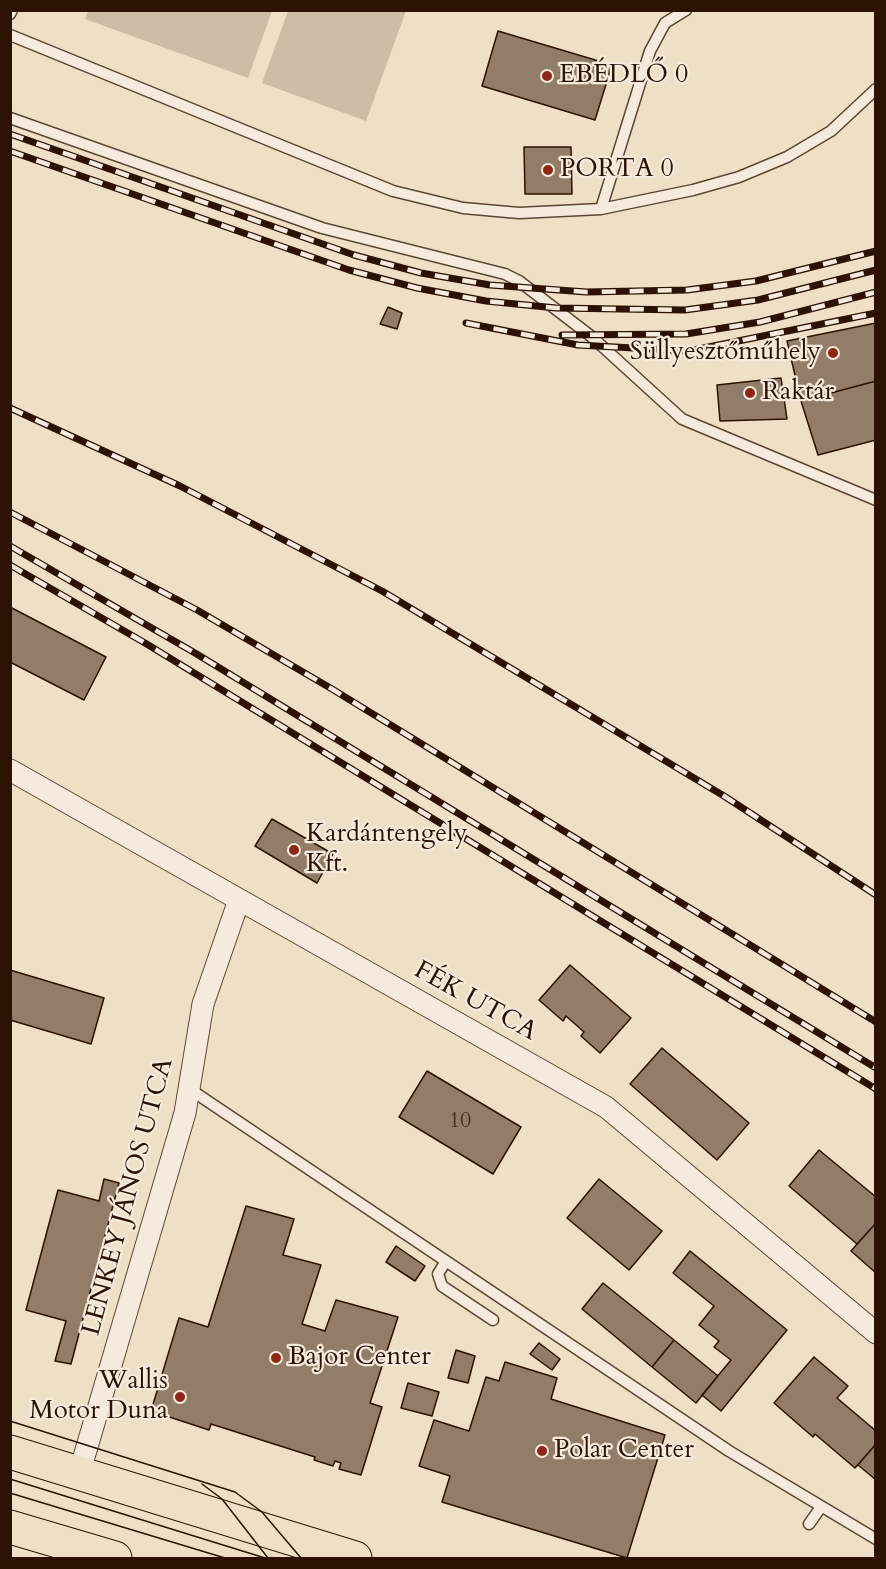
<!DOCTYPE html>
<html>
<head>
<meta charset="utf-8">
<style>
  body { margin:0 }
  #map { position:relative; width:886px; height:1569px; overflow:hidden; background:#f0dfc7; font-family:Cardo,serif }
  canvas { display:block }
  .frame { position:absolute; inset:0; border:12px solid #2b1202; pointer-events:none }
</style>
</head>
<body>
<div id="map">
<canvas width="886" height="1569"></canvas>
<div class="frame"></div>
</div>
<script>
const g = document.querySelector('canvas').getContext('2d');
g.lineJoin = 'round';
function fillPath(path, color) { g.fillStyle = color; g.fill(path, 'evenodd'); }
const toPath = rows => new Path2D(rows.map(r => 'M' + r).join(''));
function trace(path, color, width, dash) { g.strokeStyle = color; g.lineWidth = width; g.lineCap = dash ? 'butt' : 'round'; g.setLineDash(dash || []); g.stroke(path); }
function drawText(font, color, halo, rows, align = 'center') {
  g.font = font + ' Cardo,serif'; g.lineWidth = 4.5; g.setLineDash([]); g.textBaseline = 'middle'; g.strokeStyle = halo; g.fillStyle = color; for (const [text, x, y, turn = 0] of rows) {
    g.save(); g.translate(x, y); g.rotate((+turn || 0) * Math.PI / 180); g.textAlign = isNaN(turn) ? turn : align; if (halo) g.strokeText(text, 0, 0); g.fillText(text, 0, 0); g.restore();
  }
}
const green = toPath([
  [88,11,88,10,272,11,248,78,85,19],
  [288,11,406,11,366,121,262,83]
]);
const building = toPath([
  [498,31,612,65,595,120,482,86,498,31],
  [524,147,571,147,572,194,525,194,524,147],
  [388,307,402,313,397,329,380,324,388,307],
  [876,323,876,381,801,401,787,341,876,323],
  [781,378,787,419,720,421,717,385,781,378],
  [876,381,876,440,818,455,801,401,876,381],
  [10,607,106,657,84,700,10,662,10,607],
  [272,819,333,854,317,883,255,846,272,819],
  [570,965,631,1018,600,1053,581,1036,584,1032,566,1016,563,1021,539,1000,570,965],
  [10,970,104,998,91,1044,10,1020,10,970],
  [662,1048,749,1123,717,1160,630,1084,662,1048],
  [427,1071,521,1127,493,1174,399,1117,427,1071],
  [819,1150,876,1197,876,1223,857,1244,789,1186,819,1150],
  [104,1179,119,1183,71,1364,55,1361,66,1321,26,1310,58,1190,99,1201,104,1179],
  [599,1179,662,1231,629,1270,567,1218,599,1179],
  [246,1206,294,1219,283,1255,321,1265,302,1324,325,1331,336,1300,398,1317,370,1403,382,1407,361,1475,339,1469,341,1463,335,1461,333,1466,314,1460,315,1457,211,1424,209,1430,151,1411,179,1318,208,1327,246,1206],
  [876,1223,876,1273,851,1251,876,1223],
  [396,1246,425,1266,415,1281,386,1262,396,1246],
  [690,1251,787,1330,721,1411,702,1395,731,1360,714,1347,719,1341,699,1325,714,1306,673,1273,690,1251],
  [603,1283,674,1340,652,1367,582,1309,603,1283],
  [674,1340,718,1376,696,1403,652,1367,674,1340],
  [539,1343,560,1359,552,1370,530,1354,539,1343],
  [456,1350,475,1356,468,1383,448,1378,456,1350],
  [814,1357,848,1386,837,1398,876,1431,876,1444,855,1468,815,1434,813,1437,774,1403,814,1357],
  [505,1362,557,1378,551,1399,665,1435,627,1558,442,1502,450,1476,419,1466,434,1420,469,1431,486,1377,499,1381,505,1362],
  [408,1383,439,1392,432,1416,401,1408,408,1383],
  [876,1444,876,1480,858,1465,876,1444]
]);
const lane = toPath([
  [10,14,12,10],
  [10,35,393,191,463,208,519,213,601,209,693,190,739,177,787,157,831,131,876,89],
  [10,118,322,228,505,274,519,281,592,337,682,419,876,500],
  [601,209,650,51,665,23,686,10],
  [191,1090,729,1451,876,1539],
  [446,1261,438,1274,442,1286,493,1320],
  [809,1524,821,1507]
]);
const street = toPath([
  [10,770,606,1107,876,1333],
  [79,1474,185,1113,203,1004,239,900]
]);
const primary = toPath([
  [10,1452,355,1558],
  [10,1527,115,1558]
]);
const tram = toPath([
  [10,1421,235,1492,262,1512,301,1558],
  [10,1479,265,1558],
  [202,1484,222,1499,268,1558],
  [10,1493,225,1558]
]);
const rail = toPath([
  [10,134,354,255,421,273,490,285,586,292,687,290,756,281,876,251],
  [10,151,349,270,417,288,486,301,556,308,685,310,758,300,876,270],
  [466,323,578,345,689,351,876,313],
  [562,335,686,334,760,322,876,292],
  [10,408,180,486,382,591,724,796,876,895],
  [10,512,197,610,332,689,876,1022],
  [10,546,195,653,876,1068],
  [10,565,145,643,876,1089]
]);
const markers = [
  [547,76,6,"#8f2418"],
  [548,170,6,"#8f2418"],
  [833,353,6,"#8f2418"],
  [750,393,6,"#8f2418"],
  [294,850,6,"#8f2418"],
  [276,1358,6,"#8f2418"],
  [180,1397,6,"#8f2418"],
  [542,1451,6,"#8f2418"]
];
const numberNames = [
  ["10",460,1122]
];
const poiNames = [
  ["EBÉDLŐ 0",559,76],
  ["PORTA 0",560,170],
  ["Süllyesztőműhely",821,353,"right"],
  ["Raktár",762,393],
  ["Kardántengely",306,835],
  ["Kft.",306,865],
  ["Bajor Center",288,1358],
  ["Wallis",168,1382,"right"],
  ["Motor Duna",168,1412,"right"],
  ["Polar Center",554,1451]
];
const streetNames = [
  ["FÉK UTCA",475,1002,29],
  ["LENKEY JÁNOS UTCA",129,1197,-75]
];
fillPath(green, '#cfbca6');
fillPath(building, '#917d68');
trace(building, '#2b1202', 1.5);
trace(lane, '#5c4533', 13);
trace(street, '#5c4533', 23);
trace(primary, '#2b1202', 35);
trace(lane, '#f5eadb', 10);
trace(street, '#f5eadb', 21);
trace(primary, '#f0dfc7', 33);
trace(tram, '#2b1202', 1.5);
trace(rail, '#2b1202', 7);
trace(rail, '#f5eadb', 4.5, [14]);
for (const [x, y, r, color] of markers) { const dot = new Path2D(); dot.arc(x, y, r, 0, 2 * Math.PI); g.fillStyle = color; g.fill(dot); trace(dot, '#f5eadb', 2); }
drawText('22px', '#442d1c', null, numberNames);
drawText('26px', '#2b1202', '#f5eadb', poiNames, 'left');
drawText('26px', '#2b1202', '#f5eadb', streetNames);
</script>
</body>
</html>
